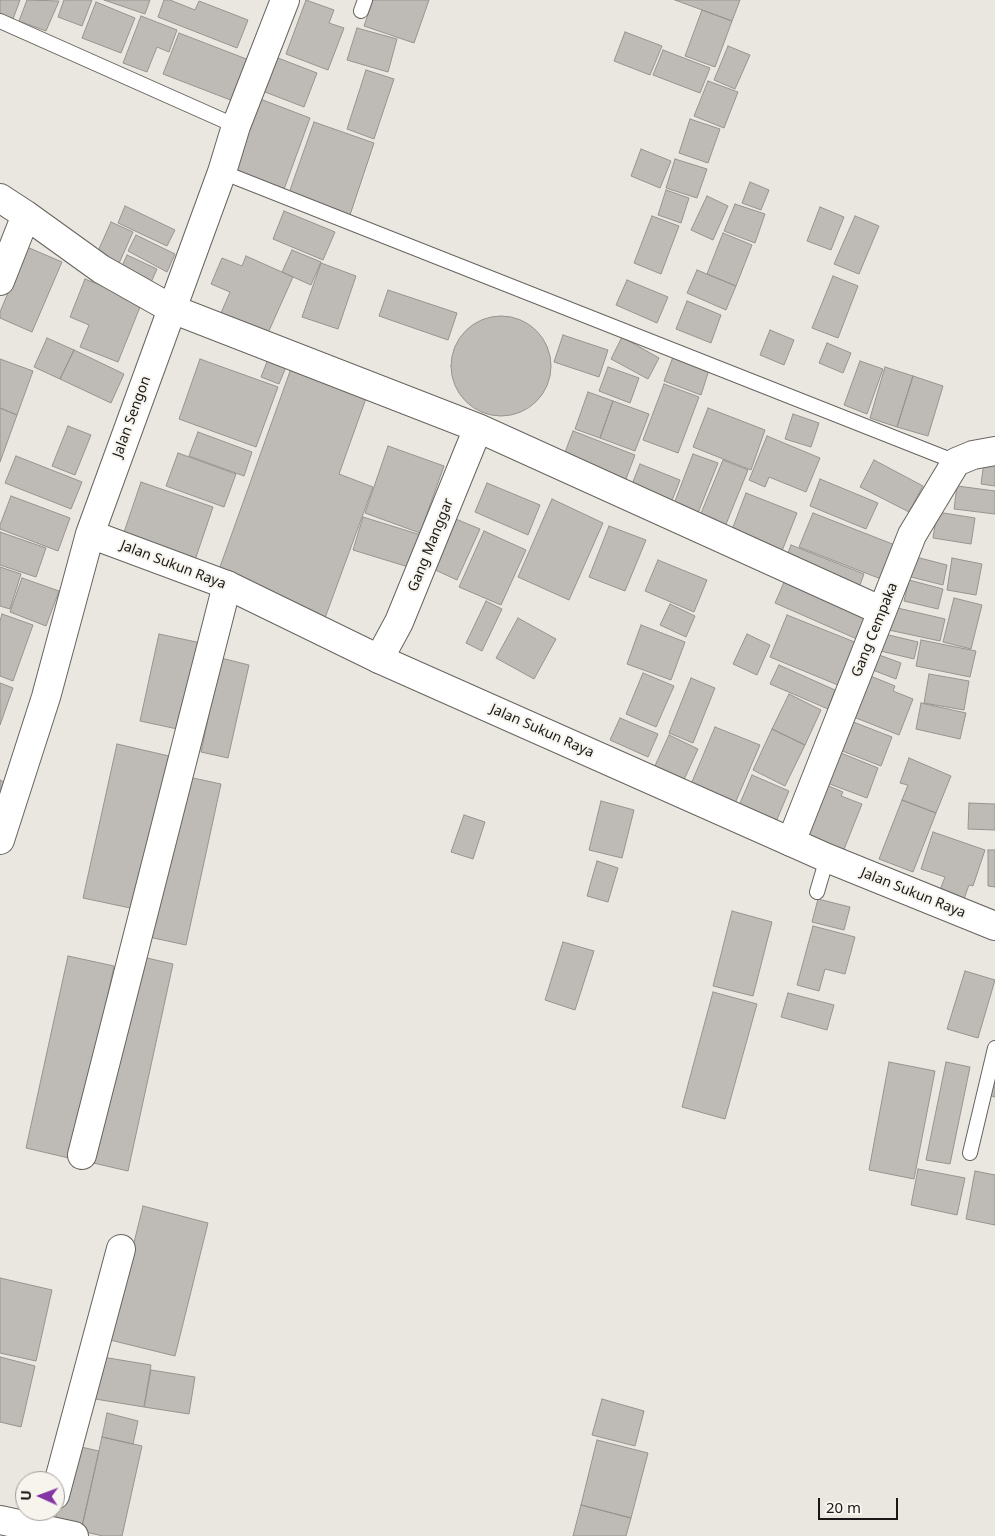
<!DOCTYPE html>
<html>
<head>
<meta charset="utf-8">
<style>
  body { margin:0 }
  #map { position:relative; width:995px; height:1536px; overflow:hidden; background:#eae6e0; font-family:"Noto Sans",sans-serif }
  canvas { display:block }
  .north { position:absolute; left:15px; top:1471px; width:50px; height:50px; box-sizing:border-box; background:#f7f4ee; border:1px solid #9e9c98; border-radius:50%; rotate:272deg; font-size:14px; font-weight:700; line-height:20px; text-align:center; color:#191816 }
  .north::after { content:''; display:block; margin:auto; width:18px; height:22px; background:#8534a3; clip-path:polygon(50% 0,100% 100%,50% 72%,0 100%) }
  .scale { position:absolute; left:818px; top:1498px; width:80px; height:22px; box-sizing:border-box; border:2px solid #191816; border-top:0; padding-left:6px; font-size:15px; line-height:18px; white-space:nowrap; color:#191816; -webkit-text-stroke:4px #f7f4ee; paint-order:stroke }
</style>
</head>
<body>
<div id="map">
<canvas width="995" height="1536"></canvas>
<div class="north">U</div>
<div class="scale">20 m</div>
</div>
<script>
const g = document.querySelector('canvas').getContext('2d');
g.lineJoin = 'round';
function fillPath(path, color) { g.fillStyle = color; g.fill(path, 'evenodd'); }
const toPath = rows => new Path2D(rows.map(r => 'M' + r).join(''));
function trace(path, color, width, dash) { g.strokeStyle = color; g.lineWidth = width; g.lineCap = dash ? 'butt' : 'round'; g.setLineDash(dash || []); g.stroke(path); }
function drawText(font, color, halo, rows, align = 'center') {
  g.font = font + ' "Noto Sans",sans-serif'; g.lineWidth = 4; g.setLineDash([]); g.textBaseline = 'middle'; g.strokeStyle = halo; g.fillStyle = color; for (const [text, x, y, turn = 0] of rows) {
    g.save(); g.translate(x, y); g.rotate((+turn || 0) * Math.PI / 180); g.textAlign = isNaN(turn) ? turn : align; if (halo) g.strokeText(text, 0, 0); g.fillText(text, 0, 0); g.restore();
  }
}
const building = toPath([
  [0,0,20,0,13,19,0,15,0,0],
  [27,0,59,1,46,31,19,21,27,0],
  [64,0,92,0,82,26,58,17,64,0],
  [104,0,150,0,145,14,104,0],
  [164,0,170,0,195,10,199,1,248,20,237,48,158,17,164,0],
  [306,0,334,10,329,23,344,28,328,70,286,54,306,0],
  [373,0,429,0,414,43,364,26,373,0],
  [675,0,740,0,732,21,675,0],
  [96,2,135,18,121,53,82,38,96,2],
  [702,10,732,21,715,67,685,56,702,10],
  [141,16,177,30,169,52,157,47,147,72,123,63,141,16],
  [357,28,397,39,388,72,347,60,357,28],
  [625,32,662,46,650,75,614,61,625,32],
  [179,33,249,60,233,101,163,74,179,33],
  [728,46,750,55,735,89,714,80,728,46],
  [663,50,710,68,700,93,653,75,663,50],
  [265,53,317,73,304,107,252,87,265,53],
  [366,70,394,79,374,139,347,129,366,70],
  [708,81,738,92,724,128,694,116,708,81],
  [255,97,310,118,283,192,228,171,255,97],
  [690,119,720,129,708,163,679,153,690,119],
  [314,122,374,143,350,215,289,193,314,122],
  [641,149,671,161,660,188,631,176,641,149],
  [675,159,707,169,697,198,666,188,675,159],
  [750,182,769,190,761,210,742,203,750,182],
  [666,190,689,198,681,223,658,215,666,190],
  [707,196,728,206,713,240,691,230,707,196],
  [735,204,765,214,755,243,724,231,735,204],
  [125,206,175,230,167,246,118,223,125,206],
  [820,207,844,217,831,250,807,241,820,207],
  [284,211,335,232,323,260,273,239,284,211],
  [652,216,679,226,661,274,634,263,652,216],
  [855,216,879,226,859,274,834,264,855,216],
  [111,222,133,232,116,270,94,260,111,222],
  [723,233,752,245,736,286,707,274,723,233],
  [136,235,175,254,167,272,128,251,136,235],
  [27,247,62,262,32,332,0,318,0,312,27,247],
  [292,250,321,262,311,285,282,272,292,250],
  [127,255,157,269,149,287,119,273,127,255],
  [246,256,293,277,268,333,221,313,230,292,211,284,222,258,242,266,246,256],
  [321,263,356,276,338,329,302,317,321,263],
  [697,270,736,286,726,310,687,293,697,270],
  [833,276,858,286,838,338,812,328,833,276],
  [85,279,142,302,118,362,80,347,89,325,70,317,85,279],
  [627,280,668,297,657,323,616,305,627,280],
  [388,290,457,313,448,340,379,316,388,290],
  [687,301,721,315,711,343,676,329,687,301],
  '451 366a50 50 0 1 1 100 0a50 50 0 1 1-100 0Z',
  [770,330,794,340,784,365,760,355,770,330],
  [563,335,608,350,599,377,554,362,563,335],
  [622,337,659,358,648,379,611,359,622,337],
  [47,338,74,350,60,379,34,367,47,338],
  [827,343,851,353,843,373,819,363,827,343],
  [272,349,290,357,279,384,261,377,272,349],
  [74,350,124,374,111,403,60,379,74,350],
  [673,357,709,370,701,395,664,381,673,357],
  [0,359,33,371,17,415,0,408,0,359],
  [200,359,278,387,256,447,179,419,200,359],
  [860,361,883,369,867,414,844,405,860,361],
  [293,363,369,390,339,474,373,487,325,618,216,578,293,363],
  [608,367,639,378,630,403,599,391,608,367],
  [885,367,913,376,897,427,870,418,885,367],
  [913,376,943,386,928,436,897,427,913,376],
  [664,384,699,397,678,453,643,440,664,384],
  [588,392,613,401,600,438,575,429,588,392],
  [613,401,649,414,635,451,600,438,613,401],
  [0,408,17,415,0,462,0,408],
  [708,408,765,430,751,470,693,447,708,408],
  [793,414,819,423,811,447,785,439,793,414],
  [68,426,91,435,75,475,52,466,68,426],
  [573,431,635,455,623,487,561,463,573,431],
  [198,432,252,452,244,476,189,456,198,432],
  [767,436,820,458,806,492,769,477,765,487,749,480,767,436],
  [388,446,444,466,420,533,365,513,388,446],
  [178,453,236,474,224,507,166,486,178,453],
  [693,454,718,463,696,518,672,509,693,454],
  [16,456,82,482,71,509,5,483,16,456],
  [723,460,748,470,722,534,697,523,723,460],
  [874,460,923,486,909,512,860,487,874,460],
  [995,460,995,486,981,484,984,462,995,460],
  [640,464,680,480,669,508,629,492,640,464],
  [820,479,878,503,866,529,810,506,820,479],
  [141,482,213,507,192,569,120,544,141,482],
  [487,483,540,505,528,535,475,512,487,483],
  [957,486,995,491,995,514,954,509,957,486],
  [746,493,797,513,780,556,730,535,746,493],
  [11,496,70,518,58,551,0,529,0,525,11,496],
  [552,499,603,523,569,600,518,577,552,499],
  [937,512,975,518,971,544,933,538,937,512],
  [813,513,895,545,881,579,799,547,813,513],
  [363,517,424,536,415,569,353,550,363,517],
  [451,517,480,529,457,580,429,567,451,517],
  [609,526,646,540,625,591,589,577,609,526],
  [484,531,526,550,501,605,459,587,484,531],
  [0,532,46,548,36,577,0,565,0,532],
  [791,545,864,574,857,593,784,564,791,545],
  [912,556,947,565,943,585,907,576,912,556],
  [952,558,982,564,976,595,947,590,952,558],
  [658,560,707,580,694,612,645,591,658,560],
  [0,567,21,574,10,609,0,606,0,567],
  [22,578,59,591,46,626,10,612,22,578],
  [785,580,876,619,866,643,775,603,785,580],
  [909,580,943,589,938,609,904,601,909,580],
  [954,598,982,605,971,649,943,642,954,598],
  [486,601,502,609,482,651,466,643,486,601],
  [670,604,695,616,686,637,660,625,670,604],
  [889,606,945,619,940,641,884,629,889,606],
  [2,614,33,625,13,681,0,676,0,621,2,614],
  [787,615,862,645,845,688,770,657,787,615],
  [518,618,556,639,534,679,496,658,518,618],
  [641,625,685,642,671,680,627,664,641,625],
  [876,632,918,642,914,659,872,649,876,632],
  [159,634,201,643,182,730,140,721,159,634],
  [747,634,770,645,757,675,733,664,747,634],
  [921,640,976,651,970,677,916,666,921,640],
  [871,652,901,663,896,679,865,667,871,652],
  [221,658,249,665,228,758,201,752,221,658],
  [779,665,835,690,828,709,770,684,779,665],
  [643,673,674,686,656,727,626,714,643,673],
  [929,674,969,681,964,710,924,703,929,674],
  [868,675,895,686,893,691,913,699,899,735,851,716,868,675],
  [691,678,715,688,693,743,669,733,691,678],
  [0,683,13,688,0,725,0,683],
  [789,694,821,710,805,745,772,729,789,694],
  [921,703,966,713,960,739,916,729,921,703],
  [620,718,658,734,648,757,610,740,620,718],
  [843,718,892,737,881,766,832,747,843,718],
  [715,727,760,745,733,808,689,789,715,727],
  [772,729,805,745,785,786,753,770,772,729],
  [669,735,698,749,682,784,653,770,669,735],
  [117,744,169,756,135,909,83,898,117,744],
  [831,749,878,768,867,798,819,780,831,749],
  [909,758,951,776,936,813,902,800,908,785,900,783,909,758],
  [179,775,221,784,186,945,144,936,179,775],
  [752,775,789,791,775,824,738,808,752,775],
  [0,780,4,782,0,795,0,780],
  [819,782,843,792,841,796,862,804,841,857,796,839,819,782],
  [902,800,936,813,913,872,879,859,902,800],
  [601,801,634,810,622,858,589,850,601,801],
  [969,803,995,804,995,830,968,829,969,803],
  [464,815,485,822,473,859,451,852,464,815],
  [933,832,985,850,973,886,969,885,964,899,940,890,945,877,921,869,933,832],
  [988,850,995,850,995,887,988,886,988,850],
  [597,861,618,868,608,902,587,896,597,861],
  [818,899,850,907,844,930,812,922,818,899],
  [732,911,772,922,753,996,713,986,732,911],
  [813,926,855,937,845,974,825,969,819,991,797,985,813,926],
  [563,942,594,951,575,1010,545,1000,563,942],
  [134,955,173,964,128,1171,89,1162,134,955],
  [68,956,114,966,73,1159,26,1148,68,956],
  [965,971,995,980,978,1038,947,1029,965,971],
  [713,992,757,1004,725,1119,682,1107,713,992],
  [788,993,834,1005,827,1030,781,1017,788,993],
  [889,1062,935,1071,914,1179,869,1170,889,1062],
  [946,1062,970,1067,950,1164,926,1160,946,1062],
  [995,1069,995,1097,988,1095,995,1069],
  [918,1169,965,1178,957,1215,911,1205,918,1169],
  [975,1171,995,1175,995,1225,966,1219,975,1171],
  [143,1206,208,1223,175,1356,110,1340,143,1206],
  [0,1278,52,1290,36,1361,0,1353,0,1278],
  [96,1356,151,1365,144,1407,89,1398,96,1356],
  [0,1357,35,1366,21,1427,0,1422,0,1357],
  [151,1370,195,1377,189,1414,144,1407,151,1370],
  [602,1399,644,1411,635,1446,592,1435,602,1399],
  [107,1413,138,1421,133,1444,102,1437,107,1413],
  [102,1437,142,1446,122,1536,103,1536,81,1531,102,1437],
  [597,1440,648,1453,631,1518,581,1505,597,1440],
  [72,1445,99,1451,81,1531,54,1525,72,1445],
  [581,1505,631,1518,626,1536,573,1536,581,1505]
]);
const service = toPath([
  [361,11,365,0],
  [0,21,236,126],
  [222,172,956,462],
  [817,892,827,858],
  [970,1153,995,1048]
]);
const minor = toPath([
  [0,198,26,215,101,269,172,309,478,428,882,611],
  [0,281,26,215],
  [379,659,399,622,478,428],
  [791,842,912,535,956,462,973,455,995,451],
  [82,1155,227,585],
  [55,1495,121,1249],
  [0,1520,74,1536]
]);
const tertiary = toPath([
  [90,534,227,585,379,659,827,858,995,926],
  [0,840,46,697,90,534,222,172,236,126,285,0]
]);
const streetNames = [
  ["Jalan Sengon",132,417,-70],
  ["Gang Manggar",431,545,-68],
  ["Jalan Sukun Raya",173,565,21],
  ["Gang Cempaka",875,630,-68],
  ["Jalan Sukun Raya",542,731,24],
  ["Jalan Sukun Raya",913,893,22]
];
fillPath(building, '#bebbb6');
trace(building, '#97948f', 1);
trace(service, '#67645f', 16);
trace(minor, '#67645f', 30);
trace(tertiary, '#67645f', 30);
trace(service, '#fff', 14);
trace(minor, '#fff', 28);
trace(tertiary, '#fff', 28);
drawText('14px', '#191816', '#f7f4ee', streetNames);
</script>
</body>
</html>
